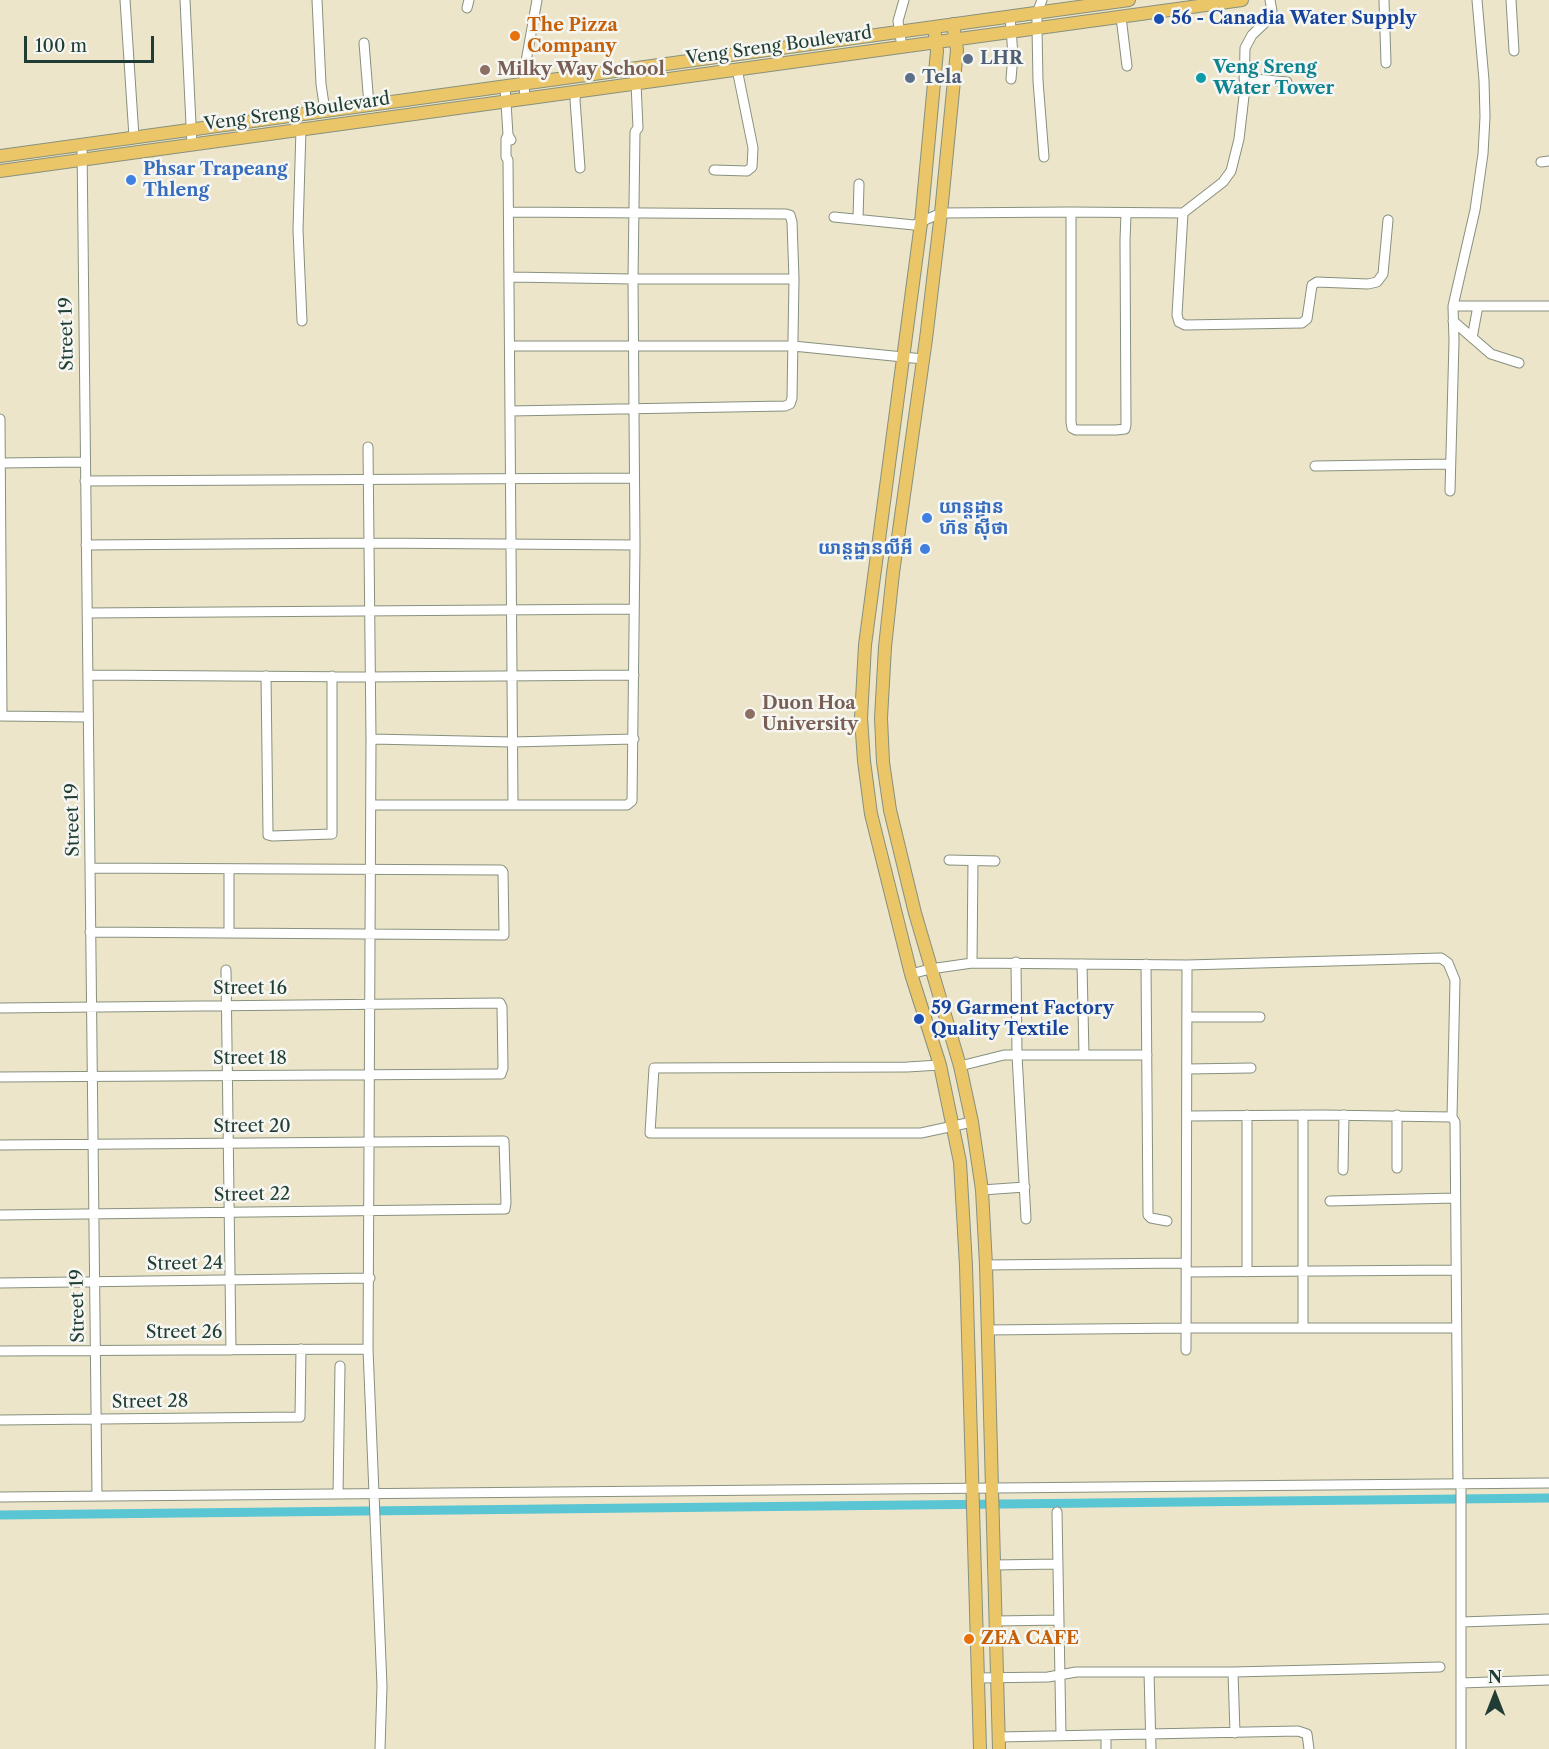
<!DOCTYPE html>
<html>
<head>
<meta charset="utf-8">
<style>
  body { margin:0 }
  #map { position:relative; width:1549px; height:1749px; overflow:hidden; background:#ede5c9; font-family:"Libre Caslon Text",serif }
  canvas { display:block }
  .north { position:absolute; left:1465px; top:1665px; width:60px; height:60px; -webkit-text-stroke:4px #f6f6f2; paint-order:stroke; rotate:0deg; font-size:16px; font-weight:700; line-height:24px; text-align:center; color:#1f3d34 }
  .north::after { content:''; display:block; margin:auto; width:21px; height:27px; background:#1f3d34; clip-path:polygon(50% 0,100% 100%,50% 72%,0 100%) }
  .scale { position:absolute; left:24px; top:36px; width:130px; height:27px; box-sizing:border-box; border:3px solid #1f3d34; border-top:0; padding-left:8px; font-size:18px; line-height:21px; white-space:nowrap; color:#1f3d34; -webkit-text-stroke:4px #f6f6f2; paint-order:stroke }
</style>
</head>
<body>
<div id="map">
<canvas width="1549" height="1749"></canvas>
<div class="north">N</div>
<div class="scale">100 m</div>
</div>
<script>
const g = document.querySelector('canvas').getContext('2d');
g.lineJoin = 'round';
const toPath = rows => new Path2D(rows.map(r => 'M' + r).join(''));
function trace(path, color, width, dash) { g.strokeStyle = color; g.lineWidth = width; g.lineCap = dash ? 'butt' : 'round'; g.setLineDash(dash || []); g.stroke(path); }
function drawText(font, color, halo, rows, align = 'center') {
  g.font = font + ' "Libre Caslon Text","Noto Sans Khmer",serif'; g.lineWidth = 5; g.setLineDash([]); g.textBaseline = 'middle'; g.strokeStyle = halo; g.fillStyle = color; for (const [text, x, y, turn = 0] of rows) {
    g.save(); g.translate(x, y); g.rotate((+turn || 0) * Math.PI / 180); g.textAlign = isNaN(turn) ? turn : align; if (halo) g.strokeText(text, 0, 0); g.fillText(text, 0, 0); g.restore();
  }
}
const canal = toPath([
  [0,1515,1549,1498]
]);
const minor = toPath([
  [125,0,134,137],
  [185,0,192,145],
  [317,0,321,84,325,111],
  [1042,0,1037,13,1037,28,1038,81,1044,157],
  [1270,0,1272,11,1270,18,1252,35,1245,48,1244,96,1239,139,1231,171,1223,182,1183,213,1177,315,1179,322,1185,325,1302,323,1307,319,1312,285,1317,282,1368,284,1377,282,1383,274,1388,220],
  [1384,0,1386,63],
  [1511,0,1514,51],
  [467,8,469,0],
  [1010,16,1013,55,1011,79],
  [1121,17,1127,66],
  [364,43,369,105],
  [902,47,898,21,904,0],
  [1244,78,1287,82],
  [505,86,508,135,511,140],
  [576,92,575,100,580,168],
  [525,99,524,83,525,67,537,0],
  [301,129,298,230,302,321],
  [508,135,506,139,506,157,508,160,513,805],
  [82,144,97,1496],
  [1541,162,1549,161],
  [714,170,747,171,752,167,753,148,737,69],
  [509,212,786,214,790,215,792,222,794,279,792,398,790,404,785,406,510,411],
  [1071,212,1183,213],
  [834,217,914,225,941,213,1071,212,1071,422,1072,428,1076,430,1116,430,1125,429,1126,425,1125,240,1126,214],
  [858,219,859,184],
  [509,277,633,279,794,279],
  [1453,306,1549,306],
  [1453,321,1491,354,1519,363],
  [1472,338,1478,306],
  [510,346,793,346,923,359],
  [0,419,2,716],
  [368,447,371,739,368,1349,382,1686,380,1749],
  [0,463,85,462],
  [1315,466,1450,464],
  [85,481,634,478],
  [1450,491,1454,341,1453,306,1475,210,1483,154,1485,117,1484,80,1477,0],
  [86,545,368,543,635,545],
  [87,613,634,609],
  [88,675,369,677,634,675],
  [266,676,268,832,268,835,272,836,332,834,332,676],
  [0,716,88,717],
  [371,739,512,742,634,739],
  [371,805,627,805,632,801,635,545,633,279,635,132,638,128,636,83,632,68],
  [949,860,995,861],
  [90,868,501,870,503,872,504,932,504,935,502,935,90,932],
  [229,869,229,933],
  [1016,962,1017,1055,1026,1219],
  [972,963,973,861],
  [1082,964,1084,1055],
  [1146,964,1148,1215,1151,1218,1167,1221],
  [226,970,231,1350],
  [911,974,930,969,972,963,1187,965,1441,958,1448,963,1455,980,1452,1117],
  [0,1008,500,1003,502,1007,503,1068,501,1074,496,1074,0,1077],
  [1187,1017,1260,1017],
  [940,1065,907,1067,654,1068,650,1133,921,1133,972,1122],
  [960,1066,1004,1055,1147,1055],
  [1187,1069,1251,1068],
  [1247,1115,1247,1272],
  [1187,1116,1322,1115,1452,1117,1455,1122,1458,1484],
  [0,1145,504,1141,506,1203,505,1209,0,1215],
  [1397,1168,1397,1115],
  [1343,1170,1344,1115],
  [982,1190,1025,1187],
  [1330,1201,1455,1198],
  [986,1265,1186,1263],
  [1186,1272,1455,1270],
  [0,1283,370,1278],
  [1303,1328,1303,1115],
  [987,1330,1186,1328,1456,1328],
  [1186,1350,1187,965],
  [0,1351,368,1349],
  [0,1420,300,1417,301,1349],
  [1461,1484,1461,1749],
  [338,1494,340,1366],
  [0,1497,1549,1483],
  [1057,1512,1061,1735],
  [994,1565,1058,1564],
  [996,1621,1059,1620],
  [1461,1622,1549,1619],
  [1149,1672,1151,1749],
  [1233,1672,1235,1733],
  [978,1678,1048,1677,1076,1672,1233,1672,1440,1667],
  [1461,1683,1549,1680],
  [1106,1735,1106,1749],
  [999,1737,1298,1731,1307,1734,1309,1749]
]);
const major = toPath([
  [953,24,957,50,941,213,926,339,893,573,885,647,881,718,883,762,890,810,915,913,960,1066,972,1122,982,1190,986,1265,999,1749],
  [934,27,937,51,921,223,865,645,861,718,864,761,871,814,911,974,940,1065,960,1162,966,1266,980,1749],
  [0,156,1129,0],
  [0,171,1242,0]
]);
const markers = [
  [1159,19,6,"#1a4fb4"],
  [515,36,6,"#e8710a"],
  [968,59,6,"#5c6f8a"],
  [485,70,6,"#8d6e63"],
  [910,78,6,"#5c6f8a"],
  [1201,78,6,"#0f9aa8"],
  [131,180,6,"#3f7fe0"],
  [927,518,6,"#3f7fe0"],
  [925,549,6,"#3f7fe0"],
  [750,714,6,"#8d6e63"],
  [919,1019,6,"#1a4fb4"],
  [969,1639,6,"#e8710a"]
];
const transitNames = [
  ["56 - Canadia Water Supply",1171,19],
  ["59 Garment Factory",931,1009],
  ["Quality Textile",931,1030]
];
const foodNames = [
  ["The Pizza",527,26],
  ["Company",527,47],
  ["ZEA CAFE",981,1639]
];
const streetNames = [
  ["Veng Sreng Boulevard",779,46,-8],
  ["Veng Sreng Boulevard",297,112,-8],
  ["Street 19",67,334,-91],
  ["Street 19",73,820,-91],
  ["Street 16",250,989],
  ["Street 18",250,1059],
  ["Street 20",252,1127],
  ["Street 22",252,1195,-1],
  ["Street 24",185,1264,-1],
  ["Street 19",78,1306,-91],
  ["Street 26",184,1333],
  ["Street 28",150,1402,-1]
];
const serviceNames = [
  ["LHR",980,59],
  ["Tela",922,78]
];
const cultureNames = [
  ["Veng Sreng",1213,68],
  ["Water Tower",1213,89]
];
const educationNames = [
  ["Milky Way School",497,70],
  ["Duon Hoa",762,704],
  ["University",762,725]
];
const shopNames = [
  ["Phsar Trapeang",143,170],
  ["Thleng",143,191],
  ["យាន្ដដ្ឋាន",939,508],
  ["ហ៊ន ស៊ីថា",939,529],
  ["យាន្ដដ្ឋានលីអី",913,549,"right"]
];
trace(canal, '#5ac5d3', 9);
trace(minor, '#86917e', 11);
trace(major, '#86917e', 14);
trace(minor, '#fff', 9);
trace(major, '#ebc669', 12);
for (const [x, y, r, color] of markers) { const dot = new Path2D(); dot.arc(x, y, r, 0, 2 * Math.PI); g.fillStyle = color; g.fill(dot); trace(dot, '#f6f6f2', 2); }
drawText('bold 18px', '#164399', '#f6f6f2', transitNames, 'left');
drawText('bold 18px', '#c56008', '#f6f6f2', foodNames, 'left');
drawText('18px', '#1f3d34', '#f6f6f2', streetNames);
drawText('bold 18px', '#4e5e75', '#f6f6f2', serviceNames, 'left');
drawText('bold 18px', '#0d838f', '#f6f6f2', cultureNames, 'left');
drawText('bold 18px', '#785e54', '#f6f6f2', educationNames, 'left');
drawText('bold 18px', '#366cbe', '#f6f6f2', shopNames, 'left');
</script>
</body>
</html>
